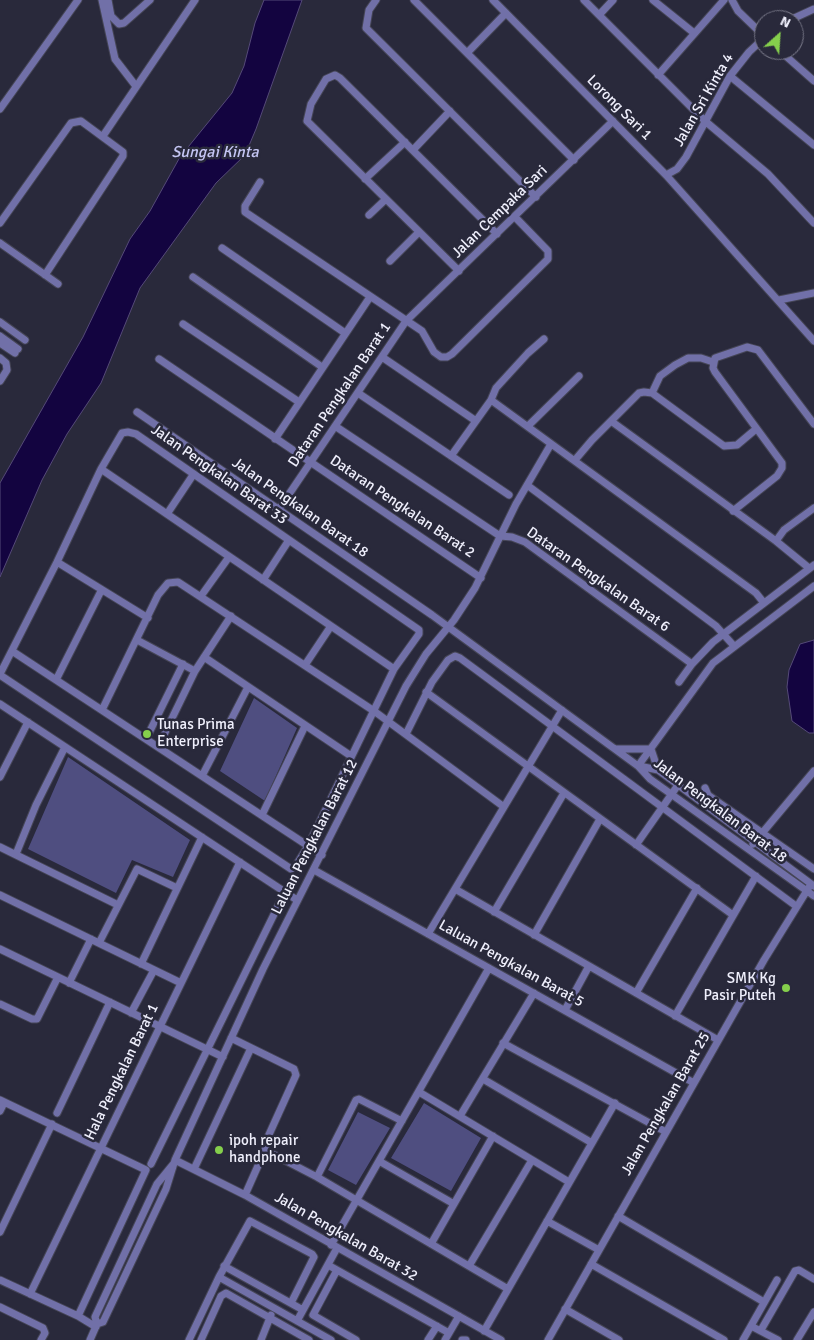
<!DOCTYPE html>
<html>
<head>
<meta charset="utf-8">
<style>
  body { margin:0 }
  #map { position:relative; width:814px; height:1340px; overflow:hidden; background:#29293b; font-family:Signika,sans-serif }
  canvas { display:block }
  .north { position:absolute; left:754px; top:10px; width:50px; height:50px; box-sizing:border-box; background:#29293b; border:1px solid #787888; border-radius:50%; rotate:26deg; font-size:14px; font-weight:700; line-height:20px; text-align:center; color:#efeffc }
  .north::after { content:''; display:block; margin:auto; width:18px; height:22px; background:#85cf4c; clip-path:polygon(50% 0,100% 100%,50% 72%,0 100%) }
</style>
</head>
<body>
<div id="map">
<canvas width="814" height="1340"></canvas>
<div class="north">N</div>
</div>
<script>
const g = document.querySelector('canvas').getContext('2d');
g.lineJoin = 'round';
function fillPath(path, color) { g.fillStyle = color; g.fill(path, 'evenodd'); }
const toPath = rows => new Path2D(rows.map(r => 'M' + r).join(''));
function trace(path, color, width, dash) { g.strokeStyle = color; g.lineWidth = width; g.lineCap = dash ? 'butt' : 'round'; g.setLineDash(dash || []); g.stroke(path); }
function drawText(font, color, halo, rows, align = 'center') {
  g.font = font + ' Signika,sans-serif'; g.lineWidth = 5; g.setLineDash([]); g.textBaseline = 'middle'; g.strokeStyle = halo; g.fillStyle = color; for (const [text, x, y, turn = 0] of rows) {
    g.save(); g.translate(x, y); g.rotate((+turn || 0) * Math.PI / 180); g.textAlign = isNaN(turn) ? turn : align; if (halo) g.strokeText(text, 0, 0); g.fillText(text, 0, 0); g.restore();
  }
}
const green = toPath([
  [254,698,297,728,265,801,220,771],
  [68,757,190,840,173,877,132,860,116,893,28,849],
  [424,1103,481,1138,451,1191,391,1158],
  [358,1112,390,1128,356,1185,328,1170]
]);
const water = toPath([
  [264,0,302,0,256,129,245,155,216,183,140,288,101,383,67,434,42,480,0,577,0,483,83,337,130,239,150,211,180,157,232,93,244,66,255,23,264,0],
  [814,640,814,733,809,733,792,721,787,687,789,670,800,644,814,640]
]);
const minor = toPath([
  [102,0,115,59,135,85],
  [108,0,111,16,119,24,124,23,150,0],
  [376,0,369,10,366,28,536,197],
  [414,0,574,160],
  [493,0,666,175,814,341],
  [584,0,705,121,768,174,814,223],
  [653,0,694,33],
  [732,0,738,11,764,36],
  [599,15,613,0],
  [790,20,814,9],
  [779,50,814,81],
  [467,53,506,13],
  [658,75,724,0],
  [730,76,814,145],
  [0,109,78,0],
  [103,136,195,0],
  [413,150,450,111],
  [666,175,677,169,686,157,730,76,749,52,764,38],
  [365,179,405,142],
  [260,182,245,206,245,212,422,331,434,352,441,357,447,357,452,354,548,259,548,251,515,217],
  [369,215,386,199],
  [0,223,71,123,81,121,123,152,123,156,45,275],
  [0,243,58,284],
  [222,248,345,333],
  [390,261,419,232],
  [459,271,307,121,311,104,326,79,335,75,340,78,497,234],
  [193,277,322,367],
  [779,300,814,293],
  [0,322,25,340],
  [183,324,299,402],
  [0,336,18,349],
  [0,343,15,353],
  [382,357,476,421],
  [0,358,6,363,7,370,0,381],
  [159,359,481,578],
  [358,393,509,495],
  [652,393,660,376,675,365,688,358,701,358,713,362],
  [491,400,756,593,764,603],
  [137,412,432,615,638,766,650,779,671,794,814,896],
  [611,421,776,541,809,568],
  [335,426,500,536,512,537,525,542,692,664],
  [528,426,579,376],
  [275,439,370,297],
  [451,456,491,400,496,388,528,353,544,339],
  [575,460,592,440,639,393,644,392,652,393,724,446,737,445,756,429],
  [101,469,394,669],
  [527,485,716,626,734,646],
  [279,509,406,321,613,121],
  [733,511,777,476,782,468,782,463,715,372,713,368,715,358,747,347,758,350,814,424],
  [167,514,193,475],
  [776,541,784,530,814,508],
  [57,562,148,618],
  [263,580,289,540],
  [201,596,229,557],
  [137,640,195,671],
  [12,651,322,855],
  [204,657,351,756],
  [305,665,331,626],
  [0,674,57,562,101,469,122,433,128,432,136,434,419,630,419,634,394,669,308,846,295,867,291,869,0,675],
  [56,680,101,591],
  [679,682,692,664,713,642,814,565],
  [426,692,733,915],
  [0,704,297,900],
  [102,710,158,595,168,583,178,582,374,711,504,807],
  [406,734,432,682,448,660,455,656,460,658,796,906],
  [146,739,183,664],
  [158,747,195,671,231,616],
  [616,749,651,749],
  [651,749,658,770],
  [638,766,713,663,814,586],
  [639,766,658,770,814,886],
  [202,776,248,687],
  [0,777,28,722],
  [705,788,708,795,814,869],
  [262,815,305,726],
  [753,844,814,771],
  [636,845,678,785],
  [0,847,118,905],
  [16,854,36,805,65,747],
  [314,870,694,1083],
  [455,889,718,1040],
  [0,895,181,983],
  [494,912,564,793],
  [428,934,562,710],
  [534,935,600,819],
  [99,943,137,869,177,888],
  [0,949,223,1057],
  [141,964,202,837],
  [69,983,91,939],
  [636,993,697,888],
  [0,1004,32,1019,37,1019,58,977],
  [565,1010,589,966],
  [131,1013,154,970],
  [675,1016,756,876],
  [231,1038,294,1069,296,1075,267,1139,265,1150,245,1195],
  [503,1043,666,1132],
  [483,1079,592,1143],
  [419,1092,569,1182],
  [0,1100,146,1170,78,1316],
  [0,1111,4,1103],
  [57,1113,110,1002],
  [460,1116,534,993],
  [265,1150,317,1177,508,1289],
  [175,1160,245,1195,501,1340],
  [379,1161,454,1204],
  [151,1164,285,892],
  [194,1169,251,1048],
  [317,1177,356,1100,359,1099,402,1121],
  [618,1216,764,1302],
  [547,1221,599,1250],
  [0,1232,52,1124],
  [431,1244,493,1136],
  [331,1245,489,968],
  [591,1264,724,1340],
  [328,1265,449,1333],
  [224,1266,303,1310],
  [469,1266,532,1160],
  [337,1270,313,1315,356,1340],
  [219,1277,331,1340],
  [0,1280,78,1316,96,1327],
  [30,1294,240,862],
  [0,1307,43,1328,45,1333,41,1340],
  [565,1309,619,1340],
  [297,1321,337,1248],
  [97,1324,103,1322,166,1189,175,1160,263,969,406,686,426,654,454,620,475,588,516,504,551,444],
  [751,1326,778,1340],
  [761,1330,795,1271,799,1270,814,1279],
  [484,1331,615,1103],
  [90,1340,97,1324,95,1317,157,1184,175,1162],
  [189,1340,219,1277,250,1221,312,1254,314,1257,291,1303],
  [201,1340,221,1296,226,1293,309,1340],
  [261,1340,271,1315],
  [428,1340,437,1326],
  [445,1340,459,1316],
  [462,1340,466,1340],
  [548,1340,764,960,811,884],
  [743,1340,777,1280],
  [797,1340,814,1312]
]);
const markers = [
  [147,734,5,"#85cf4c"],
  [786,988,5,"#85cf4c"],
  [219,1150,5,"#85cf4c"]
];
const streetNames = [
  ["Jalan Sri Kinta 4",704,100,-60],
  ["Lorong Sari 1",619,108,45],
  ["Jalan Cempaka Sari",500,212,-44],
  ["Dataran Pengkalan Barat 1",340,395,-56],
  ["Jalan Pengkalan Barat 33",219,475,35],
  ["Dataran Pengkalan Barat 2",402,507,34],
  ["Jalan Pengkalan Barat 18",300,508,35],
  ["Dataran Pengkalan Barat 6",598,580,35],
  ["Jalan Pengkalan Barat 18",720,811,37],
  ["Laluan Pengkalan Barat 12",315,837,-63],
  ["Laluan Pengkalan Barat 5",511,964,29],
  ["Hala Pengkalan Barat 1",122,1072,-64],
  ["Jalan Pengkalan Barat 25",666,1104,-60],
  ["Jalan Pengkalan Barat 32",346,1237,30]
];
const poiNames = [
  ["Tunas Prima",157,725],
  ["Enterprise",157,742],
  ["SMK Kg",776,979,"right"],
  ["Pasir Puteh",776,996,"right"],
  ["ipoh repair",229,1141],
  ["handphone",229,1158]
];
const waterNames = [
  ["Sungai Kinta",215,153]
];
fillPath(green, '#4f4e80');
fillPath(water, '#130440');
trace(water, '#554a78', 1);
trace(minor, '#454556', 9);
trace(minor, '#7170a8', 7);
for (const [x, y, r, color] of markers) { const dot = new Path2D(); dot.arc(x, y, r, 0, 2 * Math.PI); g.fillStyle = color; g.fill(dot); trace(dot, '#29293b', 2); }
drawText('15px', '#efeffc', '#29293b', streetNames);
drawText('15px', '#efeffc', '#29293b', poiNames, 'left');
drawText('italic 16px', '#c4c5f3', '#29293b', waterNames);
</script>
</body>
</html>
